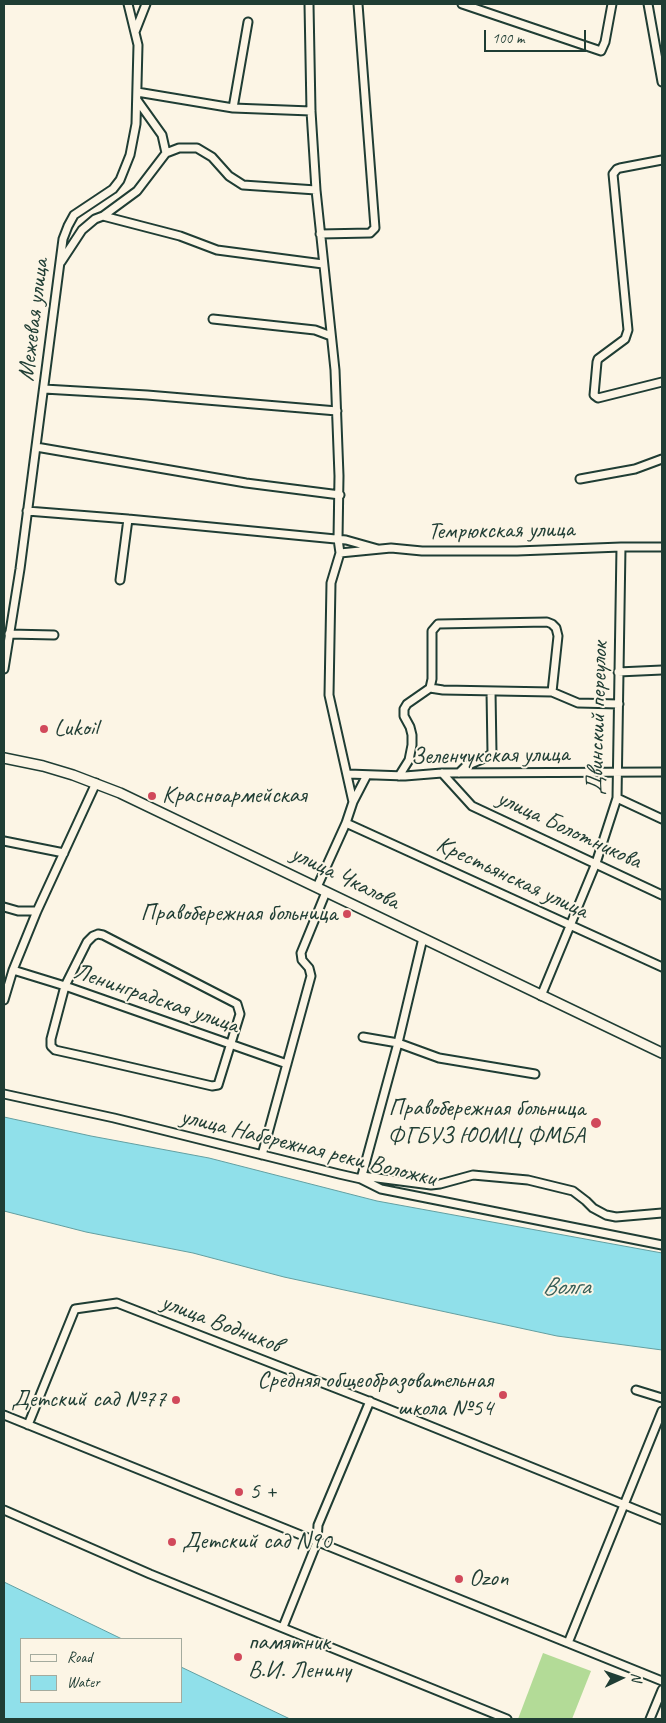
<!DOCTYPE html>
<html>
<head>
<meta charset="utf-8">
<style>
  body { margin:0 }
  #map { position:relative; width:666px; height:1723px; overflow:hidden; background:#fcf5e5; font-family:Caveat,sans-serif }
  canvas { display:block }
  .frame { position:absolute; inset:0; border:5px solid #1f3d34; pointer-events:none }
  .legend { position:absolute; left:20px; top:1638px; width:162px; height:65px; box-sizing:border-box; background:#fcf5e5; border:1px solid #a4ab9e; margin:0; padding:6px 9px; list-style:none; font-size:15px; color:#1f3d34 }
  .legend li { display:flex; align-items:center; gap:10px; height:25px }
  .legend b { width:25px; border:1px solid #a4ab9e }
  .north { position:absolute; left:596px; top:1653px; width:50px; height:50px; -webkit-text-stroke:4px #fcf5e5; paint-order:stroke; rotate:87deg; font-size:14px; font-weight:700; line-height:20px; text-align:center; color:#1f3d34 }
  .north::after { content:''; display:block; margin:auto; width:18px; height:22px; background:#1f3d34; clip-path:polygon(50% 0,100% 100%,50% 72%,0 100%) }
  .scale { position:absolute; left:484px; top:30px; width:102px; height:22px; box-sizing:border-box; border:2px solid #1f3d34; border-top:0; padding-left:6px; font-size:15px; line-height:18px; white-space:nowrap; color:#1f3d34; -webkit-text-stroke:4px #fcf5e5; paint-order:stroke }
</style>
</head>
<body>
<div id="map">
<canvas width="666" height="1723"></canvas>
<div class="frame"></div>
<ul class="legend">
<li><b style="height:6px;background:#fcf5e5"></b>Road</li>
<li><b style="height:14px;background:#90e0ea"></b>Water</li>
</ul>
<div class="north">N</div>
<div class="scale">100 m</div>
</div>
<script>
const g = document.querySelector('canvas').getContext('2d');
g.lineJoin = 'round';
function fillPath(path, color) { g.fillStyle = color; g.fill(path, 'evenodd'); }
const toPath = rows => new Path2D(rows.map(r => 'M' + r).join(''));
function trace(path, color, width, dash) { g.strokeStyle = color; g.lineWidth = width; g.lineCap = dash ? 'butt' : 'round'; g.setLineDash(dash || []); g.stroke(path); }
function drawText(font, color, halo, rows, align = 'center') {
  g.font = font + ' Caveat,sans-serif'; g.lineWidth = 4; g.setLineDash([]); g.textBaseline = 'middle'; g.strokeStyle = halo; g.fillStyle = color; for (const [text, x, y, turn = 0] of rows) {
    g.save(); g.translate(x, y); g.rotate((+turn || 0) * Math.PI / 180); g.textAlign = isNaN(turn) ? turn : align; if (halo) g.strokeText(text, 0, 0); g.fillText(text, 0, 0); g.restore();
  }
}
const green = toPath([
  [543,1653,591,1671,572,1719,518,1719]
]);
const water = toPath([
  [4,1117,91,1136,209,1158,377,1201,662,1253,662,1350,557,1336,284,1277,193,1253,86,1232,4,1211,4,1117],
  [4,1582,122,1639,21,1639,21,1702,181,1702,181,1667,290,1719,4,1719,4,1582]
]);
const minor = toPath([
  [309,4,311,111,316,190,335,370,339,476,338,539,340,553,331,583,329,695,353,802,346,823,317,887],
  [462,4,601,51,605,42,612,4],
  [648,4,662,82],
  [135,32,146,4],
  [137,92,233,108,311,111],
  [137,100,162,135,166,153,179,148,197,148,212,157,229,176,243,185,316,190],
  [233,108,248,22],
  [662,160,620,168,617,169,613,174,628,330,625,339,598,359,597,362,594,395,598,398,662,382],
  [103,216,137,191,166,153],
  [320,234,370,233,375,228,358,4],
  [61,262,82,230,95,219,103,216,180,236,217,250,323,264],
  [213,319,315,330,331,336],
  [44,389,147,395,337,411],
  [36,447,246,483,340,495],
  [580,479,635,469,662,459],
  [27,511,128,519,346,540,378,549],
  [340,553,391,548,422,551,517,551,621,547,662,547],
  [120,580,128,519],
  [9,634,54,635],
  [4,669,20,569,63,239,68,226,74,215,113,189,120,180,130,155,136,124,138,45,128,4],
  [618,672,662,670],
  [430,688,443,690,552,692,578,703,619,704],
  [442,773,472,806,662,895],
  [459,773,466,766,487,757,492,753,491,691],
  [348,774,405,776,442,773,662,772],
  [399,776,409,760,412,745,412,735,410,727,404,716,404,709,407,704,430,688,432,679,432,631,438,624,547,622,552,624,556,628,558,636,552,692],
  [617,798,662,819],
  [353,802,367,775],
  [346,823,662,967],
  [4,841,64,853],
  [4,907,18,911,37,911],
  [98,934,103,935,237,1004,240,1014,218,1085,212,1086,91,1058,55,1050,51,1046,51,1039,65,986,87,942,93,936,98,934],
  [13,970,65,986,287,1064],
  [541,996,596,863,617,798,621,547],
  [4,1000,13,970,37,911,96,783],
  [363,1037,398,1043,439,1058,535,1074],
  [4,1094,114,1118,339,1174,361,1179,381,1189,662,1245],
  [262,1155,311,976,309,968,302,960,301,953,326,892],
  [362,1176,431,1185,440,1184,473,1175,528,1180,573,1191,586,1201,593,1208,606,1215,616,1217,662,1213],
  [361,1179,398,1043,423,938],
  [636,1390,662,1398],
  [4,1415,662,1681],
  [28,1425,75,1309,117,1303,371,1402,662,1520],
  [4,1510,150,1574,507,1719],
  [283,1627,317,1542,318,1525,370,1401],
  [568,1643,662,1411],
  [650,1719,662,1690]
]);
const major = toPath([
  [4,758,43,766,73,775,120,793,662,1053]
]);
const markers = [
  [44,729,5,"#d1495b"],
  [152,796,5,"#d1495b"],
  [347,914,5,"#d1495b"],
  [596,1123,6,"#d1495b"],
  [503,1395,5,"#d1495b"],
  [176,1400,5,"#d1495b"],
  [239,1492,5,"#d1495b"],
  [172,1542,5,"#d1495b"],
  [459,1579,5,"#d1495b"],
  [238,1657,5,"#d1495b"]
];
const streetNames = [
  ["Межевая улица",34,320,-83],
  ["Темрюкская улица",501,531,-1],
  ["Двинский переулок",598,718,-88],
  ["Зеленчукская улица",490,756,-1],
  ["улица Болотникова",569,830,25],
  ["улица Чкалова",345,878,26],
  ["Крестьянская улица",512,878,25],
  ["Ленинградская улица",156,999,19],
  ["улица Набережная реки Воложки",308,1148,14],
  ["улица Водников",221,1324,21]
];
const poiNames = [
  ["Lukoil",54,729],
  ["Красноармейская",162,796],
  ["Правобережная больница",337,914,"right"],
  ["Правобережная больница",585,1109,"right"],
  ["ФГБУЗ ЮОМЦ ФМБА",585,1137,"right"],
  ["Средняя общеобразовательная",493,1381,"right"],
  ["школа №54",493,1409,"right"],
  ["Детский сад №77",166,1400,"right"],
  ["5 +",249,1492],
  ["Детский сад N90",182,1542],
  ["Ozon",469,1579],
  ["памятник",248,1643],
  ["В.И. Ленину",248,1671]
];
const waterNames = [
  ["Волга",566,1287]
];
fillPath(green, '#b3db97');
fillPath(water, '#90e0ea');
trace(water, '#639fa1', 1);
trace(minor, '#1f3d34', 11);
trace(major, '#1f3d34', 12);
trace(minor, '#fcf5e5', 7);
trace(major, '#fcf5e5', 9);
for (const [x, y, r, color] of markers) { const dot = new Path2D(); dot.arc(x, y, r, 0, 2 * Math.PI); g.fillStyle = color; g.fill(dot); trace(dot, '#fcf5e5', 2); }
drawText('24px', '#1f3d34', '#fcf5e5', streetNames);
drawText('24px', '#1f3d34', '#fcf5e5', poiNames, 'left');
drawText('italic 25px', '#365e58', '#fcf5e5', waterNames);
</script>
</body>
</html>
